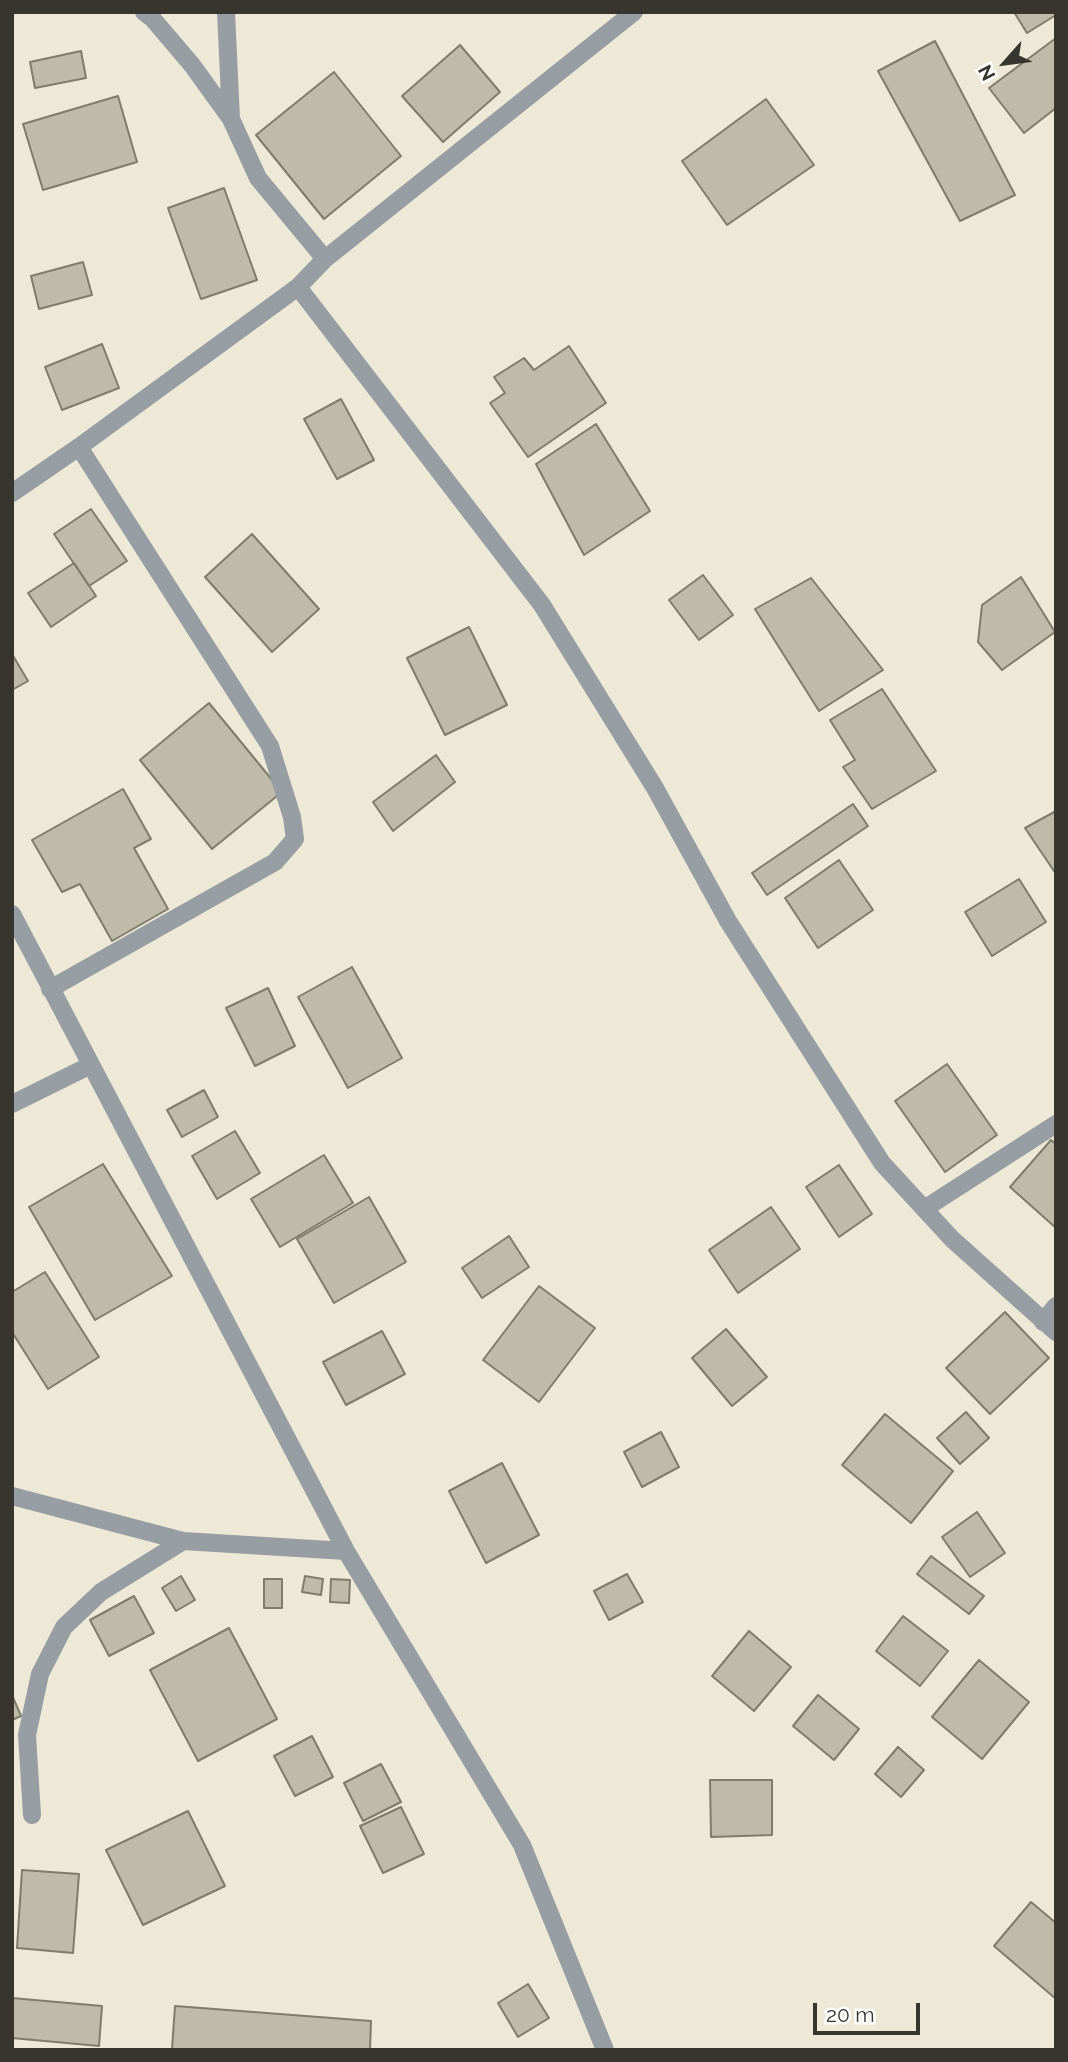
<!DOCTYPE html>
<html>
<head>
<meta charset="utf-8">
<style>
  body { margin:0 }
  #map { position:relative; width:1068px; height:2062px; overflow:hidden; background:#ede9d6; font-family:Raleway,sans-serif }
  canvas { display:block }
  .frame { position:absolute; inset:0; border:14px solid #37352e; pointer-events:none }
  .north { position:absolute; left:970px; top:28px; width:70px; height:70px; -webkit-text-stroke:5px #fff; paint-order:stroke; rotate:242deg; font-size:19px; font-weight:700; line-height:28px; text-align:center; color:#37352e }
  .north::after { content:''; display:block; margin:auto; width:24px; height:32px; background:#37352e; clip-path:polygon(50% 0,100% 100%,50% 72%,0 100%) }
  .scale { position:absolute; left:813px; top:2003px; width:107px; height:32px; box-sizing:border-box; border:4px solid #37352e; border-top:0; padding-left:9px; font-size:21px; line-height:24px; white-space:nowrap; color:#37352e; -webkit-text-stroke:5px #fff; paint-order:stroke }
</style>
</head>
<body>
<div id="map">
<canvas width="1068" height="2062"></canvas>
<div class="frame"></div>
<div class="north">N</div>
<div class="scale">20 m</div>
</div>
<script>
const g = document.querySelector('canvas').getContext('2d');
g.lineJoin = 'round';
function fillPath(path, color) { g.fillStyle = color; g.fill(path, 'evenodd'); }
const toPath = rows => new Path2D(rows.map(r => 'M' + r).join(''));
function trace(path, color, width, dash) { g.strokeStyle = color; g.lineWidth = width; g.lineCap = dash ? 'butt' : 'round'; g.setLineDash(dash || []); g.stroke(path); }
const building = toPath([
  [1014,12,1056,12,1056,15,1027,33,1014,12],
  [1056,38,1056,108,1024,133,989,88,1056,38],
  [935,41,1015,195,960,221,878,71,935,41],
  [460,45,500,92,443,142,402,96,460,45],
  [81,51,86,78,35,88,30,62,81,51],
  [334,72,401,156,324,219,256,135,334,72],
  [118,96,137,162,43,190,23,124,118,96],
  [766,99,814,165,727,225,682,161,766,99],
  [224,188,257,280,201,299,168,208,224,188],
  [83,262,92,295,39,309,31,276,83,262],
  [102,344,119,388,62,410,45,367,102,344],
  [569,346,606,403,528,457,490,403,505,393,494,377,524,358,534,370,569,346],
  [341,399,374,460,337,479,304,419,341,399],
  [596,424,650,511,584,555,536,464,596,424],
  [91,509,127,561,89,586,54,534,91,509],
  [252,534,319,609,272,652,205,577,252,534],
  [74,563,96,596,51,627,28,593,74,563],
  [703,575,733,615,699,640,669,600,703,575],
  [1021,577,1055,632,1002,670,978,642,982,605,1021,577],
  [811,578,883,670,819,711,755,609,811,578],
  [469,627,507,705,445,735,407,658,469,627],
  [12,654,28,681,12,690,12,654],
  [882,689,936,771,872,809,843,767,855,760,830,720,882,689],
  [209,703,282,792,212,849,140,760,209,703],
  [436,755,455,782,393,831,373,802,436,755],
  [123,789,151,839,134,848,168,909,112,941,80,884,62,892,32,840,123,789],
  [853,804,868,826,767,895,752,873,853,804],
  [1056,811,1056,874,1025,828,1056,811],
  [839,860,873,910,818,948,785,898,839,860],
  [1019,879,1046,922,992,956,965,912,1019,879],
  [352,967,402,1058,348,1088,298,997,352,967],
  [268,988,295,1046,255,1066,226,1008,268,988],
  [947,1064,997,1135,945,1172,895,1101,947,1064],
  [204,1090,218,1117,182,1137,167,1110,204,1090],
  [235,1131,260,1173,217,1199,192,1156,235,1131],
  [1051,1140,1056,1144,1056,1228,1010,1187,1051,1140],
  [324,1155,353,1203,280,1247,251,1199,324,1155],
  [103,1164,172,1276,95,1320,29,1207,103,1164],
  [839,1165,872,1214,839,1237,806,1187,839,1165],
  [369,1197,406,1262,334,1303,297,1239,369,1197],
  [771,1207,800,1249,738,1293,709,1250,771,1207],
  [509,1236,529,1267,482,1298,462,1268,509,1236],
  [45,1272,99,1357,48,1389,12,1332,12,1292,45,1272],
  [539,1286,595,1328,539,1402,483,1360,539,1286],
  [1005,1312,1049,1358,990,1414,946,1368,1005,1312],
  [726,1329,767,1377,732,1406,692,1358,726,1329],
  [382,1331,405,1374,346,1405,323,1362,382,1331],
  [966,1412,989,1438,960,1464,937,1438,966,1412],
  [885,1414,953,1471,911,1523,842,1465,885,1414],
  [661,1432,679,1467,642,1487,624,1452,661,1432],
  [502,1463,539,1535,486,1563,449,1491,502,1463],
  [977,1512,1005,1553,970,1577,942,1537,977,1512],
  [931,1556,984,1596,969,1614,917,1574,931,1556],
  [627,1574,643,1602,609,1620,594,1591,627,1574],
  [181,1576,195,1600,176,1611,162,1588,181,1576],
  [305,1576,323,1579,321,1595,302,1592,305,1576],
  [264,1579,282,1579,282,1608,264,1608,264,1579],
  [331,1579,350,1580,349,1603,330,1602,331,1579],
  [134,1596,154,1633,109,1656,90,1620,134,1596],
  [903,1616,948,1651,920,1686,876,1651,903,1616],
  [229,1628,277,1719,198,1761,150,1670,229,1628],
  [749,1631,791,1667,754,1711,712,1676,749,1631],
  [979,1660,1029,1702,982,1759,932,1717,979,1660],
  [12,1695,21,1716,12,1720,12,1695],
  [818,1695,859,1729,834,1760,793,1726,818,1695],
  [312,1736,333,1777,295,1796,274,1756,312,1736],
  [898,1747,924,1770,901,1797,875,1774,898,1747],
  [381,1764,401,1802,363,1821,344,1783,381,1764],
  [710,1780,772,1780,772,1835,711,1837,710,1780],
  [401,1807,424,1854,383,1873,360,1826,401,1807],
  [188,1811,225,1886,143,1925,106,1850,188,1811],
  [22,1870,79,1874,73,1953,17,1948,22,1870],
  [1031,1902,1056,1923,1056,1999,994,1946,1031,1902],
  [528,1984,549,2018,518,2037,498,2003,528,1984],
  [12,1998,102,2006,99,2046,12,2038,12,1998],
  [175,2006,371,2021,370,2050,172,2049,175,2006]
]);
const street = toPath([
  [144,12,152,18,192,65,231,119],
  [226,12,231,119,258,178,325,259],
  [298,287,542,605,655,788,728,921,882,1163,952,1239,1056,1332],
  [12,493,79,447,298,287,325,259,634,12],
  [12,914,346,1551,522,1845,605,2050],
  [50,989,275,862,295,839,292,817,270,746,79,447],
  [12,1104,91,1065],
  [924,1209,1056,1124],
  [1043,1322,1056,1306],
  [12,1496,183,1541],
  [32,1815,27,1735,40,1674,64,1627,101,1592,183,1541,346,1551]
]);
fillPath(building, '#bfbba9');
trace(building, '#7f7c6b', 2);
trace(street, '#969da3', 18);
</script>
</body>
</html>
